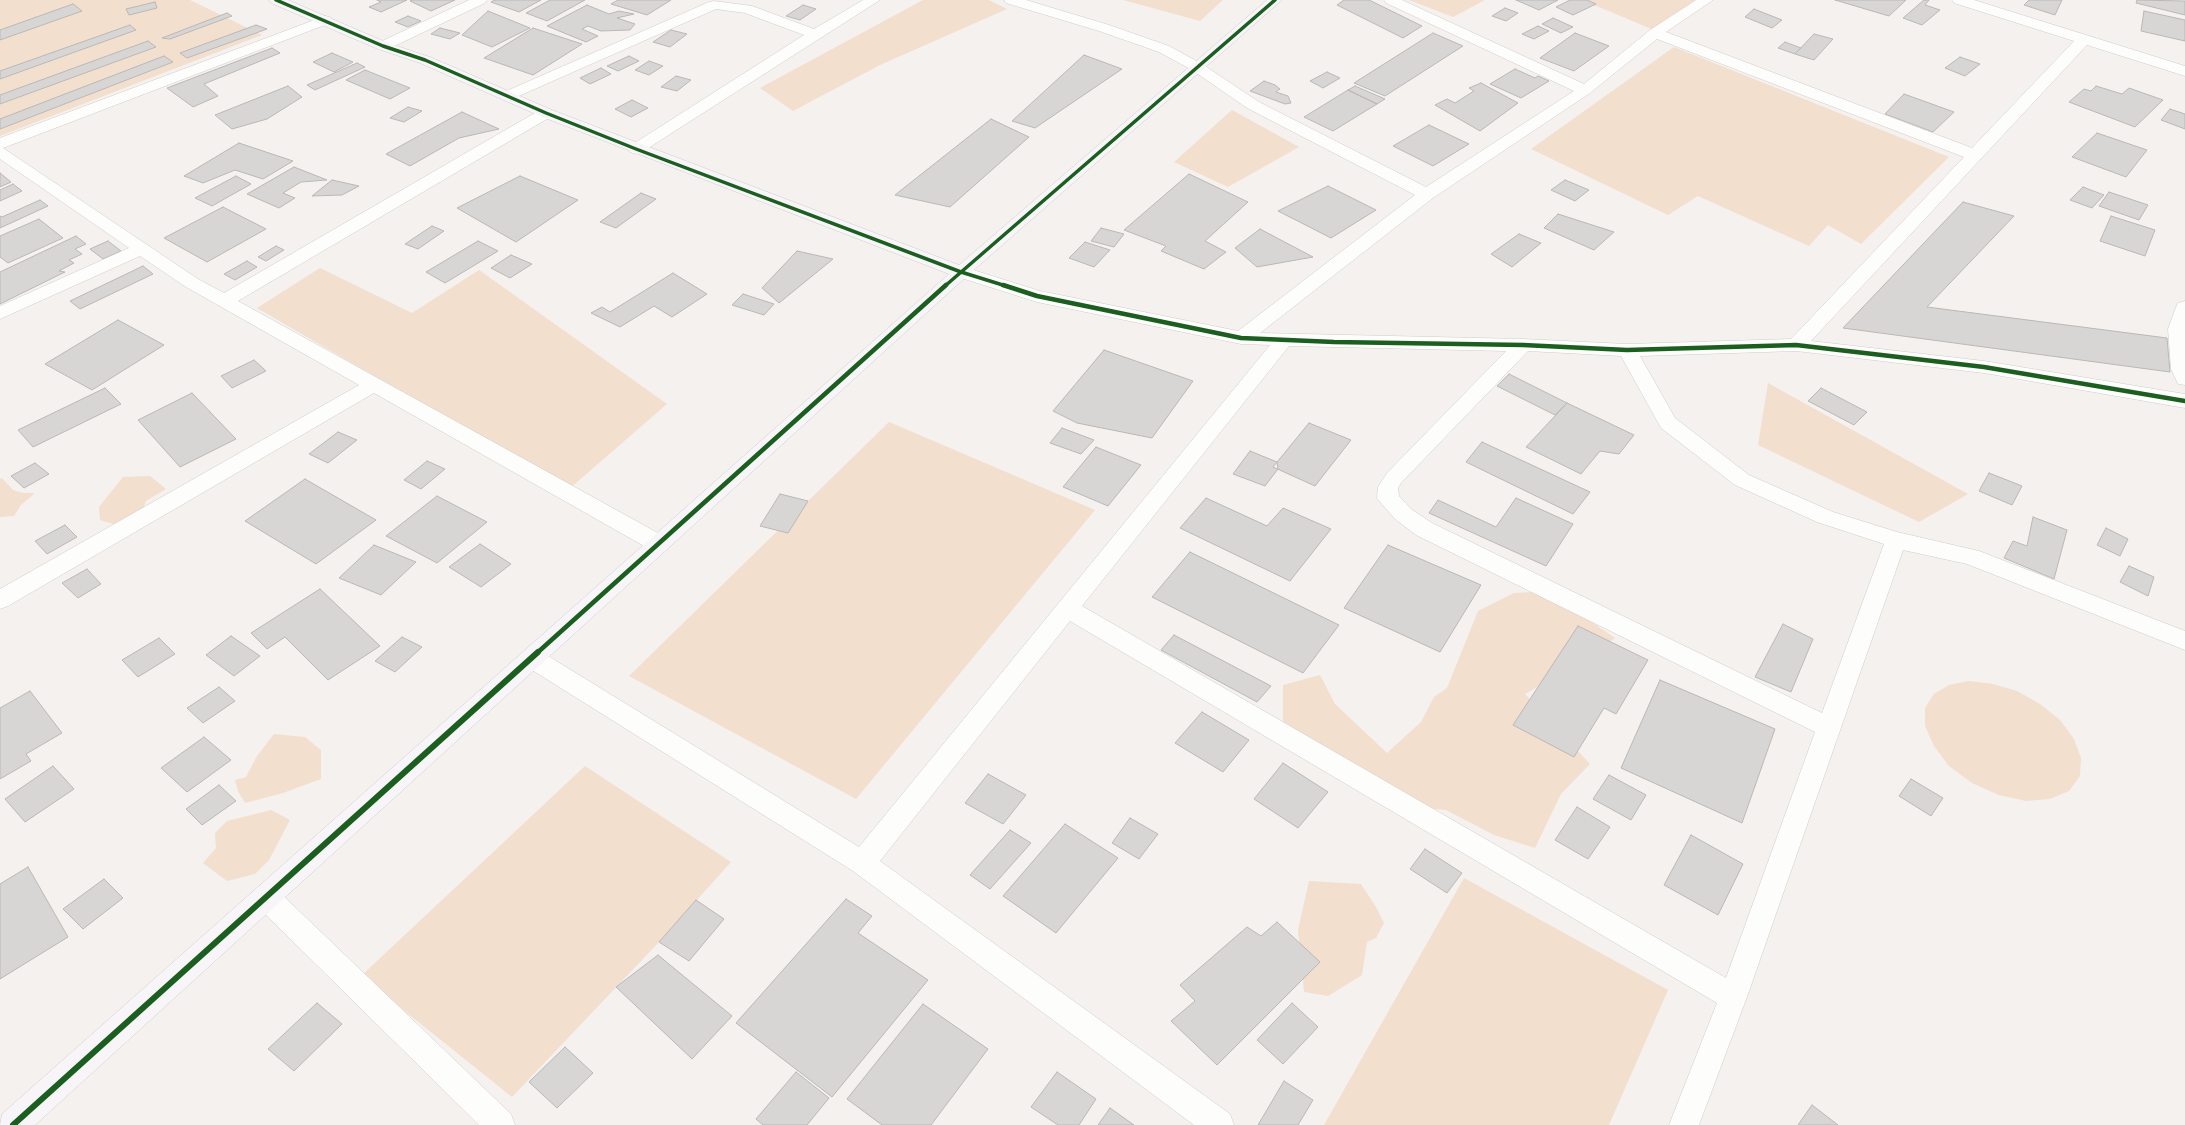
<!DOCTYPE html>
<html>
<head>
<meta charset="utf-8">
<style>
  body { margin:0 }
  canvas { display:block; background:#f4f1ee }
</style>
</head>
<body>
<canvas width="2185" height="1125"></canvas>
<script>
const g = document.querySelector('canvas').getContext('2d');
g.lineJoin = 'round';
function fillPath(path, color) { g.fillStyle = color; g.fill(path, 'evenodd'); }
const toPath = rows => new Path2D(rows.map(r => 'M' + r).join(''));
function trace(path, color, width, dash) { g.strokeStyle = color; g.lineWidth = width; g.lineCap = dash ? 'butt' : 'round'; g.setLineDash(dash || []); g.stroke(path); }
const green = toPath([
  [0,0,190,0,262,35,0,136],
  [923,0,989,0,1007,9,880,65,793,111,760,88],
  [1123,0,1223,0,1200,21],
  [1409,0,1485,0,1453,17],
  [1582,0,1697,0,1654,30],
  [1674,47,1949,157,1861,244,1828,225,1809,246,1698,196,1668,215,1531,149],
  [1232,110,1299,147,1228,187,1174,162],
  [320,268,412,313,479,270,667,404,569,489,257,308],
  [1768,383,1968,494,1919,522,1758,445],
  [889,422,1095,510,856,799,629,676],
  [150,476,166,489,146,501,143,509,120,526,100,520,99,507,123,477],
  [2,478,13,490,23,493,35,493,21,505,14,516,0,517,0,479],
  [1533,592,1578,613,1615,638,1582,661,1525,694,1590,764,1561,794,1535,848,1494,835,1446,810,1384,804,1283,743,1283,685,1320,675,1335,704,1387,753,1421,722,1434,697,1447,688,1478,611,1514,593],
  [1969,681,1993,684,2017,691,2040,704,2060,720,2074,739,2081,758,2080,776,2069,791,2050,799,2026,801,1999,795,1972,783,1949,766,1934,746,1925,726,1925,708,1934,694,1949,685],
  [274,734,305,737,321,750,321,779,283,793,245,803,238,791,235,780,246,777,257,756],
  [585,766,731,862,659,942,512,1097,361,976],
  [271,810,290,820,269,860,255,874,227,881,203,863,216,848,215,833,227,821],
  [1464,878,1668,990,1609,1125,1324,1125],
  [1309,881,1361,884,1376,907,1384,923,1376,938,1367,942,1362,975,1328,996,1304,992,1298,930]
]);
const building = toPath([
  [377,0,407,0,381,12,369,7,381,2,377,0],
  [412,0,455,0,431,11,410,1,412,0],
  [495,0,541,0,519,12,491,2,495,0],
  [550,0,585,0,547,21,526,13,550,0],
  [618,0,671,0,647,15,611,4,618,0],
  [1344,0,1369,0,1422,26,1403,38,1337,5,1344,0],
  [1516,0,1558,0,1539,10,1516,0],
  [1570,0,1587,0,1596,4,1573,15,1556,7,1570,0],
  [1835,0,1906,0,1889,16,1835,0],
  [1924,0,1929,0,1925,5,1940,10,1922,25,1903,18,1924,0],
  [2029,0,2062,0,2055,15,2024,5,2029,0],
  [2137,0,2185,1,2185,15,2136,3,2137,0],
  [155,2,157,8,129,15,126,9,155,2],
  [73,4,82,11,0,40,0,30,73,4],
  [587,5,609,14,619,11,634,14,617,18,635,24,630,30,601,31,588,26,582,29,598,36,586,42,547,26,587,5],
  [803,5,816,9,800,20,786,16,803,5],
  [1505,8,1518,13,1506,21,1492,16,1505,8],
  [1754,9,1782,20,1772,28,1745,17,1754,9],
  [488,11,530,28,492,47,462,35,488,11],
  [2144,11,2185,20,2185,41,2141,31,2144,11],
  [227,13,232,16,170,39,162,38,227,13],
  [408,16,421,21,408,27,395,22,408,16],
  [1553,18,1573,27,1561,33,1542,24,1553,18],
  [130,25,136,30,0,79,0,71,130,25],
  [256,25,267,29,187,58,180,53,256,25],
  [1538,26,1549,31,1534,39,1522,34,1538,26],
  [440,28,460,33,450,39,431,34,440,28],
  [533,28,582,44,533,75,484,58,533,28],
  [671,30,687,34,670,47,653,42,671,30],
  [1433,33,1463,46,1385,96,1354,83,1433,33],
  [1575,33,1609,46,1574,71,1540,58,1575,33],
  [1814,34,1833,39,1814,60,1795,54,1814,34],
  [148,41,156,47,0,104,0,95,148,41],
  [1785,42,1801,48,1795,54,1778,48,1785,42],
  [272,48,280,53,204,84,218,96,193,107,167,88,272,48],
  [332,53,353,62,334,72,313,62,332,53],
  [1084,55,1122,69,1035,128,1012,121,1084,55],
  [164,56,173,62,0,129,0,119,164,56],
  [629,56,639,61,618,71,607,66,629,56],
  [1960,57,1980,64,1965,76,1945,68,1960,57],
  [649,61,663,66,649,75,635,70,649,61],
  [357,63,365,67,315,90,307,85,357,63],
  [601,68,611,74,590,84,580,78,601,68],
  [1515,69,1535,78,1538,76,1549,81,1521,98,1490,84,1515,69],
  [365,70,410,88,390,99,346,80,365,70],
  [1327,72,1340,78,1323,88,1310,81,1327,72],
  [676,76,691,80,677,91,661,87,676,76],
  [1264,81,1275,85,1280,89,1276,92,1288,96,1291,103,1285,104,1250,91,1264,81],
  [1481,83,1518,103,1480,131,1435,105,1447,99,1455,103,1474,91,1469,88,1481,83],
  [288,86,302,97,267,119,232,129,215,115,288,86],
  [1355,86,1385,99,1377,104,1348,90,1355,86],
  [2096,86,2122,94,2129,88,2163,100,2135,127,2069,102,2084,89,2091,91,2096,86],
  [1348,90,1377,104,1333,131,1304,117,1348,90],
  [1904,94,1954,112,1933,132,1885,114,1904,94],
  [632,100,648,108,631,117,615,109,632,100],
  [408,107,422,111,404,122,390,118,408,107],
  [2170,109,2185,114,2185,129,2161,120,2170,109],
  [462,112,499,129,459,138,410,166,386,154,462,112],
  [991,119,1029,137,950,207,895,195,991,119],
  [1429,125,1469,144,1433,166,1393,146,1429,125],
  [2097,133,2147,150,2126,177,2072,157,2097,133],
  [239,143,293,161,263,179,235,170,203,183,184,176,239,143],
  [294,167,327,180,301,182,283,193,295,198,279,208,247,194,294,167],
  [0,173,11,182,0,187,0,173],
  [1189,174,1248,202,1205,241,1226,252,1204,269,1161,251,1166,246,1124,230,1189,174],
  [236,176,251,184,212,206,195,198,236,176],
  [520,176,578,200,516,242,457,208,520,176],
  [332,180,359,186,342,195,312,196,332,180],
  [1565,180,1589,190,1575,201,1551,190,1565,180],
  [13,184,22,191,0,201,0,190,13,184],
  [1328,186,1376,210,1331,238,1278,211,1328,186],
  [2083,187,2104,195,2092,208,2070,200,2083,187],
  [2109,192,2148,205,2139,220,2099,206,2109,192],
  [641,193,656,199,616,228,600,222,641,193],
  [40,200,48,206,0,228,0,216,2,217,40,200],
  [1963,202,2014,216,1927,307,2167,338,2170,372,1843,328,1963,202],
  [223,207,266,229,207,262,164,238,223,207],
  [1558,214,1614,232,1594,250,1544,228,1558,214],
  [2111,216,2155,230,2145,256,2100,241,2111,216],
  [39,219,63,238,8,263,0,257,0,236,39,219],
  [432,226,444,231,418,249,405,244,432,226],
  [1101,228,1124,234,1114,247,1091,241,1101,228],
  [1260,229,1313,257,1257,267,1235,248,1260,229],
  [1519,234,1541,243,1512,267,1491,254,1519,234],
  [76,236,86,244,75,249,82,254,69,260,74,263,59,271,65,272,0,304,0,272,76,236],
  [108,241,121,251,103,259,90,249,108,241],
  [478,241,498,251,445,283,426,272,478,241],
  [1085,242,1110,250,1094,267,1069,258,1085,242],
  [276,246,284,250,266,261,258,257,276,246],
  [797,251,833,259,779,303,762,288,797,251],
  [511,255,532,264,510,278,491,268,511,255],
  [247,261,257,267,235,280,224,274,247,261],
  [143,266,153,274,80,309,70,301,143,266],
  [673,273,707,294,672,317,654,306,620,327,591,313,602,307,610,312,673,273],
  [743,294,774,304,764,315,732,305,743,294],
  [118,320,164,345,92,390,45,364,118,320],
  [1104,350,1193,381,1152,438,1077,423,1053,411,1104,350],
  [254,360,266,371,232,388,221,376,254,360],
  [1509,374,1567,403,1555,415,1497,386,1509,374],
  [105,388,121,404,33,447,18,430,105,388],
  [1821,388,1867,412,1854,425,1808,401,1821,388],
  [192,393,236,439,180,467,138,420,192,393],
  [1567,403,1634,435,1619,454,1600,451,1581,474,1526,447,1567,403],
  [1309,423,1351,440,1315,486,1273,467,1309,423],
  [1062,428,1094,440,1081,454,1050,443,1062,428],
  [338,432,357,440,328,463,309,454,338,432],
  [1482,442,1590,492,1573,514,1466,462,1482,442],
  [1096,447,1141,465,1108,506,1063,487,1096,447],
  [1250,451,1277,462,1278,469,1265,486,1233,474,1250,451],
  [427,461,445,469,421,489,404,480,427,461],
  [35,463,49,474,24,488,11,476,35,463],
  [1989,473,2022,486,2012,505,1979,491,1989,473],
  [305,479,376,520,316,564,245,521,305,479],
  [780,494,808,501,788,533,760,526,780,494],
  [437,496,487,522,437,563,386,536,437,496],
  [1206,498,1267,526,1283,508,1331,529,1290,581,1180,528,1206,498],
  [1516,498,1573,524,1546,566,1429,513,1438,500,1496,527,1516,498],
  [2033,517,2067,530,2054,579,2004,558,2013,541,2027,546,2033,517],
  [65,525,77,537,47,554,35,541,65,525],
  [2106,528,2128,539,2120,556,2097,545,2106,528],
  [480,544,511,564,481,587,449,567,480,544],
  [374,545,416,562,381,595,339,578,374,545],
  [1388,545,1481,585,1440,652,1344,608,1388,545],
  [1190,552,1339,625,1303,673,1152,597,1190,552],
  [2129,566,2154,577,2148,596,2120,582,2129,566],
  [87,569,101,584,78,598,62,583,87,569],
  [320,589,380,646,328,680,285,637,267,649,251,633,320,589],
  [1783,624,1813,639,1791,692,1755,677,1783,624],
  [1578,626,1648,660,1616,714,1604,708,1574,757,1513,725,1578,626],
  [1174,635,1271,686,1257,702,1161,650,1174,635],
  [231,636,260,656,234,676,206,655,231,636],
  [402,637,422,647,395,672,375,661,402,637],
  [159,638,175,654,138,677,122,660,159,638],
  [1660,680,1775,729,1742,823,1621,768,1660,680],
  [219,687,235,701,203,723,187,708,219,687],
  [30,691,62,733,26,754,31,761,0,779,0,708,30,691],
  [1202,712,1249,740,1223,772,1175,743,1202,712],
  [204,737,231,760,187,792,161,768,204,737],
  [1283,763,1328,792,1298,828,1254,799,1283,763],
  [53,766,74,789,25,822,5,799,53,766],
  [988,774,1026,795,1003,824,965,803,988,774],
  [1609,775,1646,795,1631,820,1593,799,1609,775],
  [1911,779,1943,798,1931,816,1899,796,1911,779],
  [219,785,236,801,202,825,186,809,219,785],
  [1577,807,1610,827,1588,859,1555,840,1577,807],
  [1130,818,1158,834,1139,859,1112,843,1130,818],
  [1065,824,1118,858,1056,933,1003,896,1065,824],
  [1010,830,1031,843,990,889,970,875,1010,830],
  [1691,835,1743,864,1718,915,1664,885,1691,835],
  [1425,849,1462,873,1447,893,1410,869,1425,849],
  [28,867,68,937,0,979,0,884,28,867],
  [104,879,123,898,83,929,63,909,104,879],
  [846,899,872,916,858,933,928,980,832,1097,736,1023,846,899],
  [696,900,724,919,689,961,659,942,696,900],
  [1277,922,1320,962,1217,1065,1171,1021,1195,1001,1180,985,1247,927,1261,936,1277,922],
  [658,955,732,1016,692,1059,616,987,658,955],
  [317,1003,342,1024,294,1071,268,1049,317,1003],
  [1292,1003,1318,1027,1283,1064,1257,1040,1292,1003],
  [923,1004,988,1049,931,1125,882,1125,847,1099,923,1004],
  [565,1047,593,1073,557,1108,529,1082,565,1047],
  [796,1072,829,1098,807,1125,763,1125,756,1119,796,1072],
  [1057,1072,1096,1099,1079,1125,1058,1125,1031,1107,1057,1072],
  [1284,1081,1313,1100,1298,1125,1258,1125,1284,1081],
  [1812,1105,1838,1125,1798,1125,1812,1105],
  [1110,1108,1134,1125,1098,1125,1110,1108]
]);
const street = toPath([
  [469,0,487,0,485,3,388,49,383,50,378,49,376,46,378,43,469,0],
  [863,0,880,0,642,152,636,154,630,152,628,149,630,146,804,35,745,13,716,9,512,99,502,99,499,96,502,93,709,2,714,1,752,6,814,29,863,0],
  [1004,0,1026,0,1109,25,1169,46,1202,64,1259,102,1426,187,1574,91,1386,3,1384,0,1402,0,1584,84,1650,30,1696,0,1713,0,1666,32,1972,148,2074,41,1954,3,1952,0,1974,0,2185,66,2185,76,2087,45,1811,341,1984,361,2185,394,2185,408,1984,373,1796,351,1640,356,1675,418,1749,475,1833,512,1897,532,1979,551,2185,631,2185,650,1967,564,1903,550,1747,997,1699,1125,1669,1125,1717,1003,1070,621,880,861,1230,1114,1234,1125,1194,1125,853,871,524,665,520,658,524,651,532,649,540,651,859,847,1270,345,1241,344,1037,302,955,276,952,272,955,268,961,267,967,268,1040,291,1238,331,1415,195,1247,108,1192,70,1159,52,1099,31,1006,3,1004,0],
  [1657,39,1964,157,1791,339,1627,344,1523,339,1260,333,1433,198,1590,93,1657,39],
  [1289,346,1506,351,1387,473,1378,487,1377,498,1381,503,1395,519,1416,535,1815,732,1726,978,1082,606,1289,346],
  [1528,351,1621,356,1661,428,1735,485,1817,522,1884,544,1822,713,1432,523,1411,509,1399,496,1398,488,1401,483,1528,351],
  [325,16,330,17,332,20,330,23,3,148,198,279,224,293,540,110,552,110,554,113,552,116,238,301,667,538,670,544,667,550,659,552,651,550,374,393,8,606,0,609,0,589,359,385,186,287,140,256,0,319,0,306,129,248,0,159,0,138,325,16],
  [2185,301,2185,385,2178,384,2171,369,2168,329,2176,307,2178,303,2185,301],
  [266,885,275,888,511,1114,515,1125,479,1125,257,906,253,897,257,888,266,885]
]);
const secondary = toPath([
  [269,0,288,0,388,43,430,57,552,110,959,265,1267,0,1282,0,967,276,35,1125,0,1125,2,1114,949,274,540,116,420,63,378,49,271,3,269,0]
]);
const cyclewayFar2 = toPath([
  [276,0,383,46,425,60,546,113,636,149,961,272,1006,286],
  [945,286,1275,0]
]);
const cyclewayFar1 = toPath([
  [1003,285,1037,296,1241,338,1334,342,1523,345,1627,350,1796,345,1984,367,2185,401],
  [537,653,946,285]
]);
const cycleway = toPath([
  [13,1125,538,652]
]);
fillPath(green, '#f3dfce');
fillPath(building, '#d8d6d4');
trace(building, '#bab8b6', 1);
trace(street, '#cfcdcb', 1);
trace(secondary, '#cfcdcb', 1);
fillPath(street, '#fdfdfc');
fillPath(secondary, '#f7f5f8');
trace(cyclewayFar2, '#1b5e20', 3.5);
trace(cyclewayFar1, '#1b5e20', 4.5);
trace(cycleway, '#1b5e20', 6);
</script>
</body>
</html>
